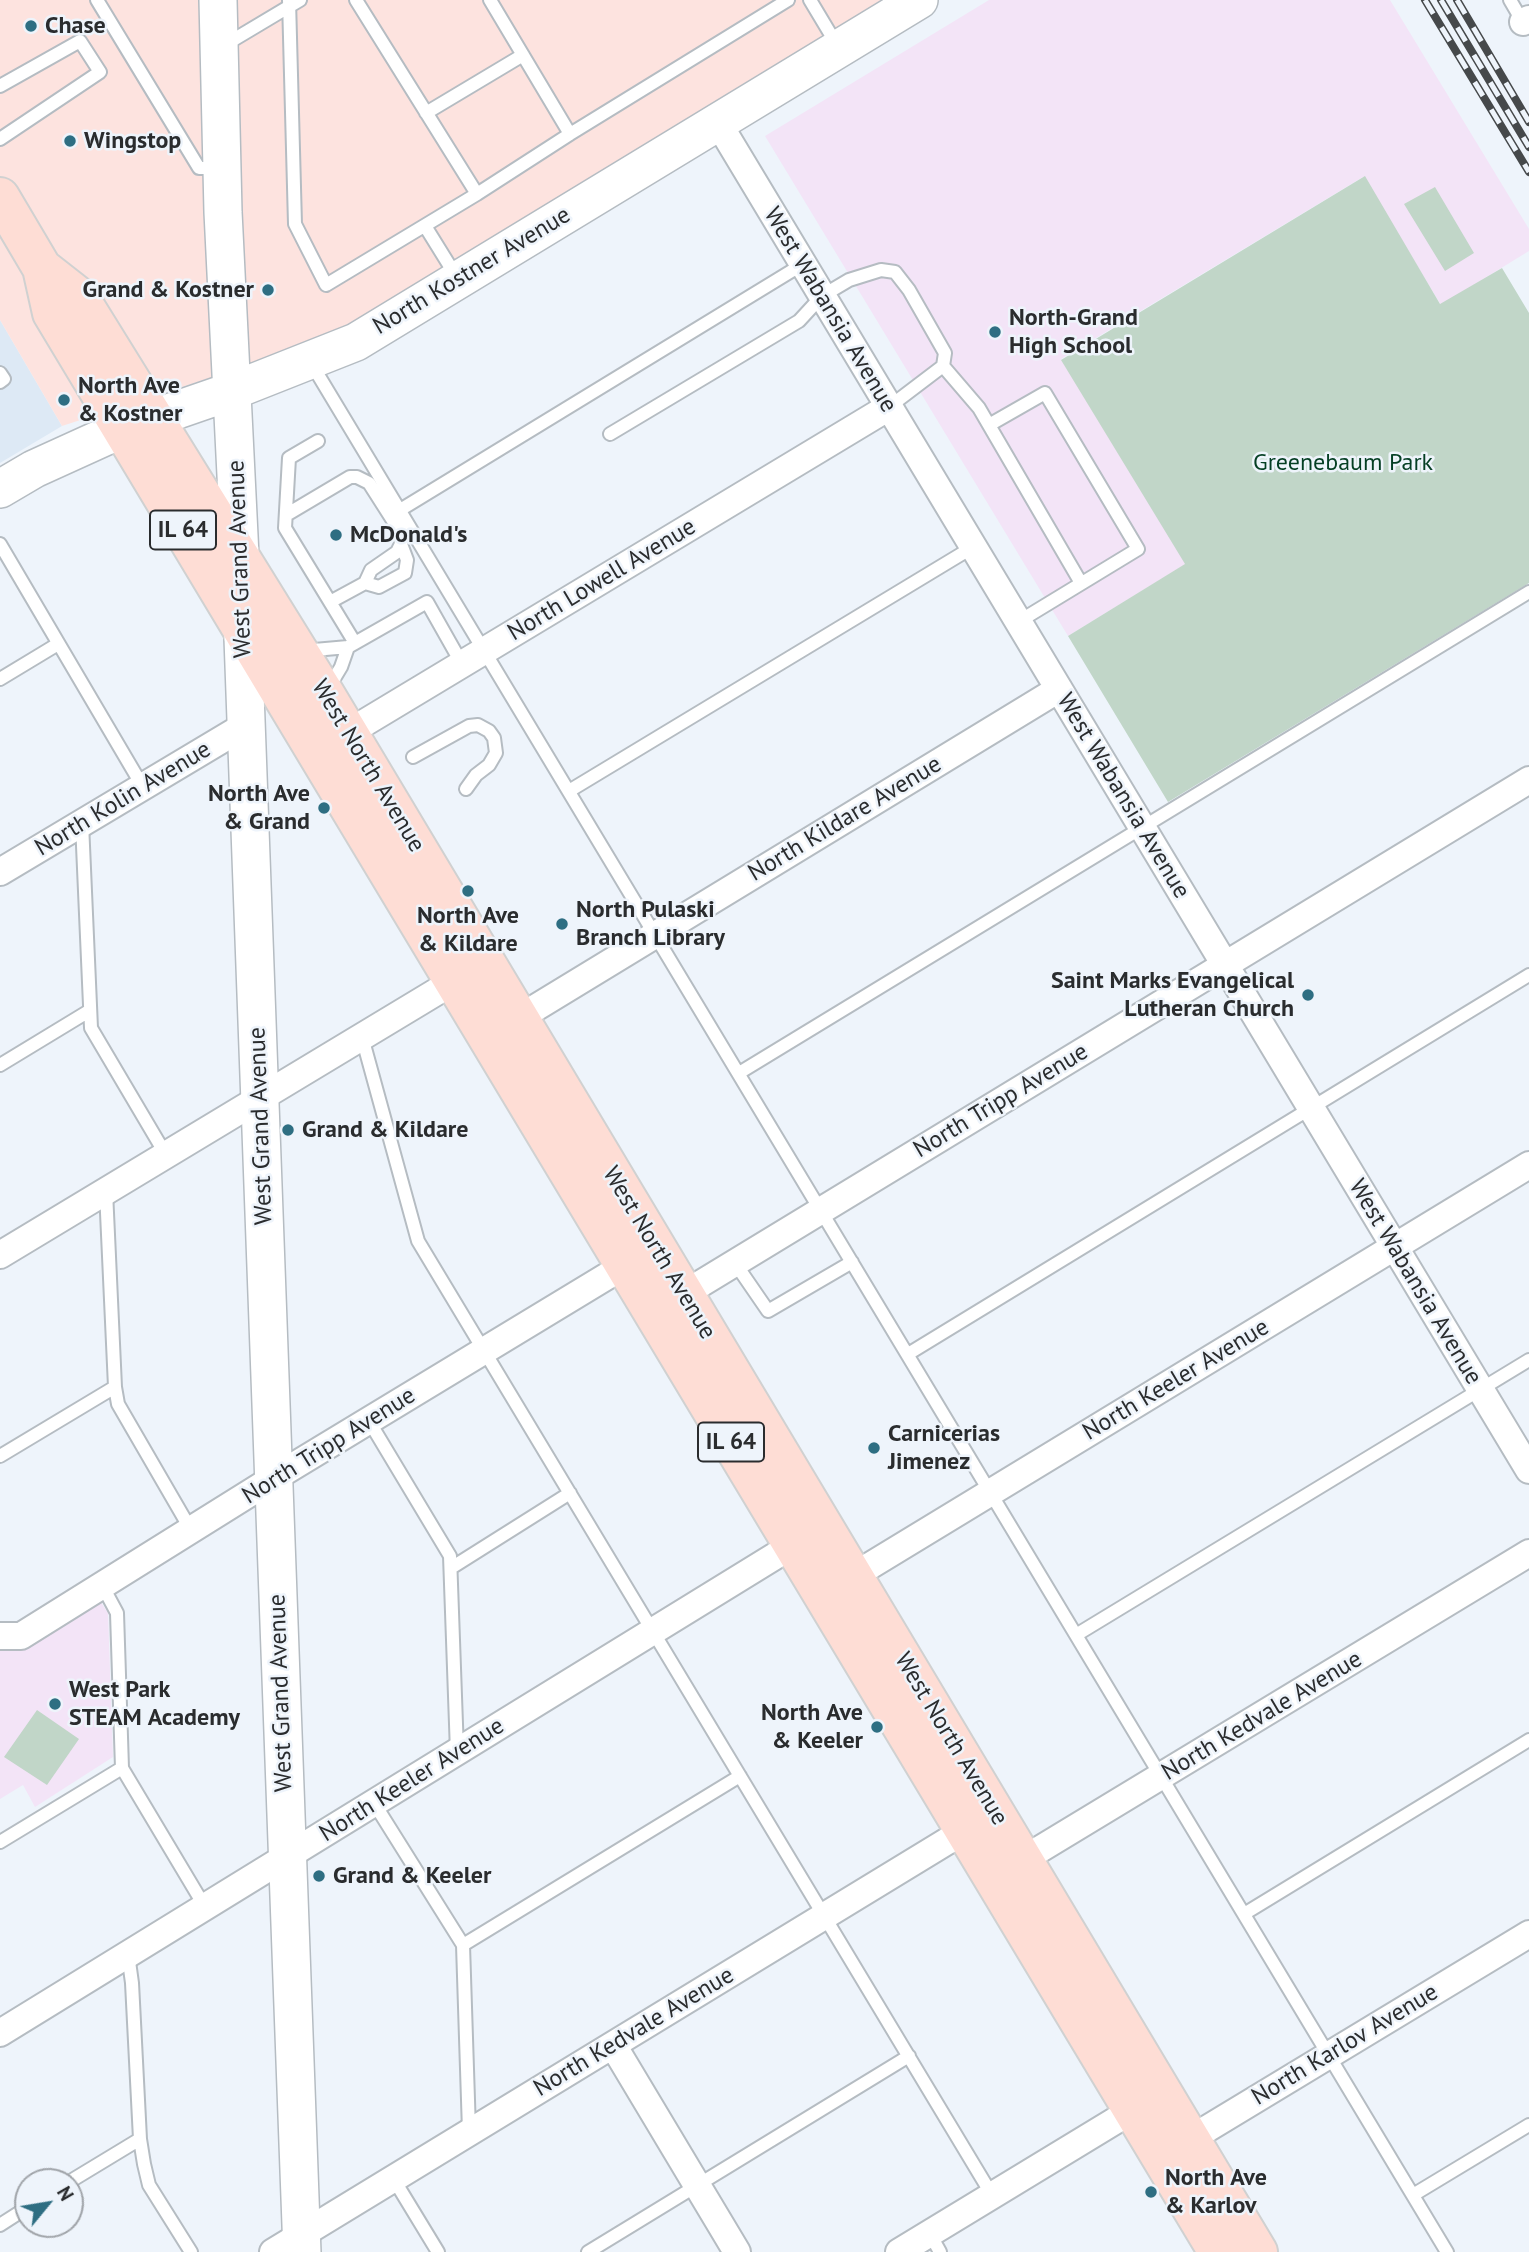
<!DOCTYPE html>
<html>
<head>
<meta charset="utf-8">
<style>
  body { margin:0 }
  #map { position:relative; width:1529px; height:2252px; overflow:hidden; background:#eef4fb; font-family:"PT Sans",sans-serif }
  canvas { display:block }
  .north { position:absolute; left:14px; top:2168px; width:70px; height:70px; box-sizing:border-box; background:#eef4fb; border:2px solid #a0a4a9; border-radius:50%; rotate:60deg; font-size:19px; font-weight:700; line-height:28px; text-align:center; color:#2a2c2e }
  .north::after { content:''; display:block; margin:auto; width:24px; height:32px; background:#2e6e82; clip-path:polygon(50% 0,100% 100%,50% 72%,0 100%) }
</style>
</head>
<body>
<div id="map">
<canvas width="1529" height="2252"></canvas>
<div class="north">N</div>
</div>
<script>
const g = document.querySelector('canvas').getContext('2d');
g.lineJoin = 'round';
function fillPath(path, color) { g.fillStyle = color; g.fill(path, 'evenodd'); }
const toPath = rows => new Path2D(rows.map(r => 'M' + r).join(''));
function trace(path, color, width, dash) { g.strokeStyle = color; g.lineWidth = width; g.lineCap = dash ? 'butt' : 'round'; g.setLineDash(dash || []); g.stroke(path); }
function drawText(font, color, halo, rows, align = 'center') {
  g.font = font + ' "PT Sans",sans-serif'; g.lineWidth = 5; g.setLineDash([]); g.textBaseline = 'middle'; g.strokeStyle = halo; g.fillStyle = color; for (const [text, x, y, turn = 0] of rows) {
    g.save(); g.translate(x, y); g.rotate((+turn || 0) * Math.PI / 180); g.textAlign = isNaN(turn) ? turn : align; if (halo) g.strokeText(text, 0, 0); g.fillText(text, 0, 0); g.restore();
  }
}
const built = toPath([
  [0,320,62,426,0,463]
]);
const industrial = toPath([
  [0,0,889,0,354,331,62,426,0,320]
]);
const education = toPath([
  [989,0,1390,0,1529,229,1529,251,1441,305,1363,177,1061,359,1186,564,1068,636,765,136],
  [100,1601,108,1613,113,1757,35,1807,23,1785,0,1799,0,1646,12,1650,53,1629]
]);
const green = toPath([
  [1365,176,1440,304,1502,268,1529,313,1529,583,1168,802,1068,636,1185,564,1061,360],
  [1435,187,1474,253,1445,271,1404,204],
  [37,1710,79,1739,47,1785,4,1757]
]);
const lane = toPath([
  [97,0,199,168,219,168],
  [289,0,295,224,326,285,477,194,356,0],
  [490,0,570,134,788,0],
  [810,0,837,45],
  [1510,0,1524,24],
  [223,46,300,0],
  [0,86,80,41,100,72,0,139],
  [426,113,523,55],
  [477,194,570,134],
  [425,226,456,276],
  [311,363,1447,2252],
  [943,366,979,408,1081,583],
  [0,373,4,379,0,382],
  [989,425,1045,393,1138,549,1018,622],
  [610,434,799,321,822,296,849,280,881,270,895,272,909,290,945,353,943,366,889,407],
  [318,441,289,458,285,528,355,643],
  [400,510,803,264],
  [286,515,350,477,357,477,369,483,399,530,401,544,397,552,371,570,365,583,330,602],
  [0,544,143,787],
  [365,583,379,587,405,573,407,560,401,544],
  [303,651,348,647,427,602,462,664],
  [0,679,58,644],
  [329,687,341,667,348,647],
  [413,757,469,726,478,725,489,731,494,738,496,753,489,765,476,775,466,789],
  [569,791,973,547],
  [82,823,91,1028,166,1155],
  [362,1037,418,1241,992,2195],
  [0,1065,89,1011],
  [739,1073,1529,592],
  [106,1191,115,1387,118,1404,191,1530],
  [735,1263,768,1311,852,1262],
  [908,1354,1529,975],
  [369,1421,450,1556,457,1752],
  [0,1456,115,1387],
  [451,1568,570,1493],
  [102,1585,117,1613,122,1768,205,1907],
  [1076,1635,1529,1360],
  [374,1803,463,1945,469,2131],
  [0,1842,122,1768],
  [1244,1914,1529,1740],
  [463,1945,740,1776],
  [128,1954,132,1983,140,2139,144,2164,149,2185,191,2252],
  [393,2178,438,2252],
  [69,2182,140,2139],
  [1413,2195,1529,2125],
  [0,2225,28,2207],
  [930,2234,940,2252],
  [588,2252,909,2056]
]);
const street = toPath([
  [1523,22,1529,19],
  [717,121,1529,1470],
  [336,740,889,407],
  [0,872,246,725],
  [504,1027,1059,689],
  [0,1255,466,974],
  [669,1303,1529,780],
  [840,1584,1529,1165],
  [0,1636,21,1636,274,1478,637,1258],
  [1009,1868,1529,1553],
  [0,2033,806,1537],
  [613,2045,737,2252],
  [1177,2147,1529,1934],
  [273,2252,977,1823],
  [899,2252,1146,2102]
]);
const secondary = toPath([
  [218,0,223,212,240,556,302,2252],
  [0,489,34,469,122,429,232,391,356,342,919,0]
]);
const primary = toPath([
  [0,197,42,268,52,313,1218,2252],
  [42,268,79,297,325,694,1258,2252]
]);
const rail = toPath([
  [1425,0,1529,172],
  [1441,0,1529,147],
  [1457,0,1529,122]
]);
const markers = [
  [31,26,7,"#2e6e82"],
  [70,141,7,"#2e6e82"],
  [268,290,7,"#2e6e82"],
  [995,332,7,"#2e6e82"],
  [64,400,7,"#2e6e82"],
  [336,535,7,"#2e6e82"],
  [324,808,7,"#2e6e82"],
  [468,891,7,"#2e6e82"],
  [562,924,7,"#2e6e82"],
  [1308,995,7,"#2e6e82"],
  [288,1130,7,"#2e6e82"],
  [874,1448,7,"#2e6e82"],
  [55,1704,7,"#2e6e82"],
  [877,1727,7,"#2e6e82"],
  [319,1876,7,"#2e6e82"],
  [1151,2192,7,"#2e6e82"]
];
const shields = [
  [183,530,66],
  [731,1442,66]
];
const shieldNames = [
  ["IL 64",183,530],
  ["IL 64",731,1442]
];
const poiNames = [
  ["Chase",45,26],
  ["Wingstop",84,141],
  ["Grand & Kostner",254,290,"right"],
  ["North-Grand",1009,318],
  ["High School",1009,346],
  ["North Ave",78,386],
  ["& Kostner",78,414],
  ["McDonald's",350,535],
  ["North Ave",310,794,"right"],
  ["& Grand",310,822,"right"],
  ["North Pulaski",576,910],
  ["Branch Library",576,938],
  ["North Ave",468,916,"center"],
  ["& Kildare",468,944,"center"],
  ["Saint Marks Evangelical",1294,981,"right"],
  ["Lutheran Church",1294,1009,"right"],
  ["Grand & Kildare",302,1130],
  ["Carnicerias",888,1434],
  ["Jimenez",888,1462],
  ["West Park",69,1690],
  ["STEAM Academy",69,1718],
  ["North Ave",863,1713,"right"],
  ["& Keeler",863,1741,"right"],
  ["Grand & Keeler",333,1876],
  ["North Ave",1165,2178],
  ["& Karlov",1165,2206]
];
const streetNames = [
  ["North Kostner Avenue",472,271,-31],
  ["West Wabansia Avenue",830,310,59],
  ["West Grand Avenue",240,559,-92],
  ["North Lowell Avenue",602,580,-31],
  ["West North Avenue",368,766,59],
  ["West Wabansia Avenue",1123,796,59],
  ["North Kolin Avenue",123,799,-31],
  ["North Kildare Avenue",845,819,-31],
  ["North Tripp Avenue",1001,1101,-31],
  ["West Grand Avenue",261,1126,-92],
  ["West North Avenue",659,1253,59],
  ["West Wabansia Avenue",1415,1282,59],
  ["North Keeler Avenue",1176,1380,-31],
  ["North Tripp Avenue",329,1446,-32],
  ["West Grand Avenue",281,1693,-92],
  ["North Kedvale Avenue",1262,1716,-31],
  ["West North Avenue",951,1739,59],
  ["North Keeler Avenue",412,1780,-32],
  ["North Kedvale Avenue",634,2032,-31],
  ["North Karlov Avenue",1345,2045,-31]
];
const parkNames = [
  ["Greenebaum Park",1343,463]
];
fillPath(built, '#dde9f5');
fillPath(industrial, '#fde3df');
fillPath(education, '#f3e4f7');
fillPath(green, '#c1d6c8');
trace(lane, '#b5bcc2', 16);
trace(street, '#b5bcc2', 30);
trace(secondary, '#b5bcc2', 40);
trace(primary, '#d0d1d1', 42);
trace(lane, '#fff', 12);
trace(street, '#fff', 26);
trace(secondary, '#fff', 37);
trace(primary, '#feddd5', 38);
trace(rail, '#46494b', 8);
trace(rail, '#eef4fb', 5, [16]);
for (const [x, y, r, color] of markers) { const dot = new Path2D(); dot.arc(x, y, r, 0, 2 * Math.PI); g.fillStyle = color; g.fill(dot); trace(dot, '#eef4fb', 2.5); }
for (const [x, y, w] of shields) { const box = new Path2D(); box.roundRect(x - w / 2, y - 19.5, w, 39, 5); g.fillStyle = '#eef4fb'; g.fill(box); trace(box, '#2a2c2e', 2); }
drawText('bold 23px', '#2a2c2e', null, shieldNames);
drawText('bold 24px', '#2a2c2e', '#eef4fb', poiNames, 'left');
drawText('24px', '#2a2c2e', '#eef4fb', streetNames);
drawText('24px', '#053f24', '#eef4fb', parkNames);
</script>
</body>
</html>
